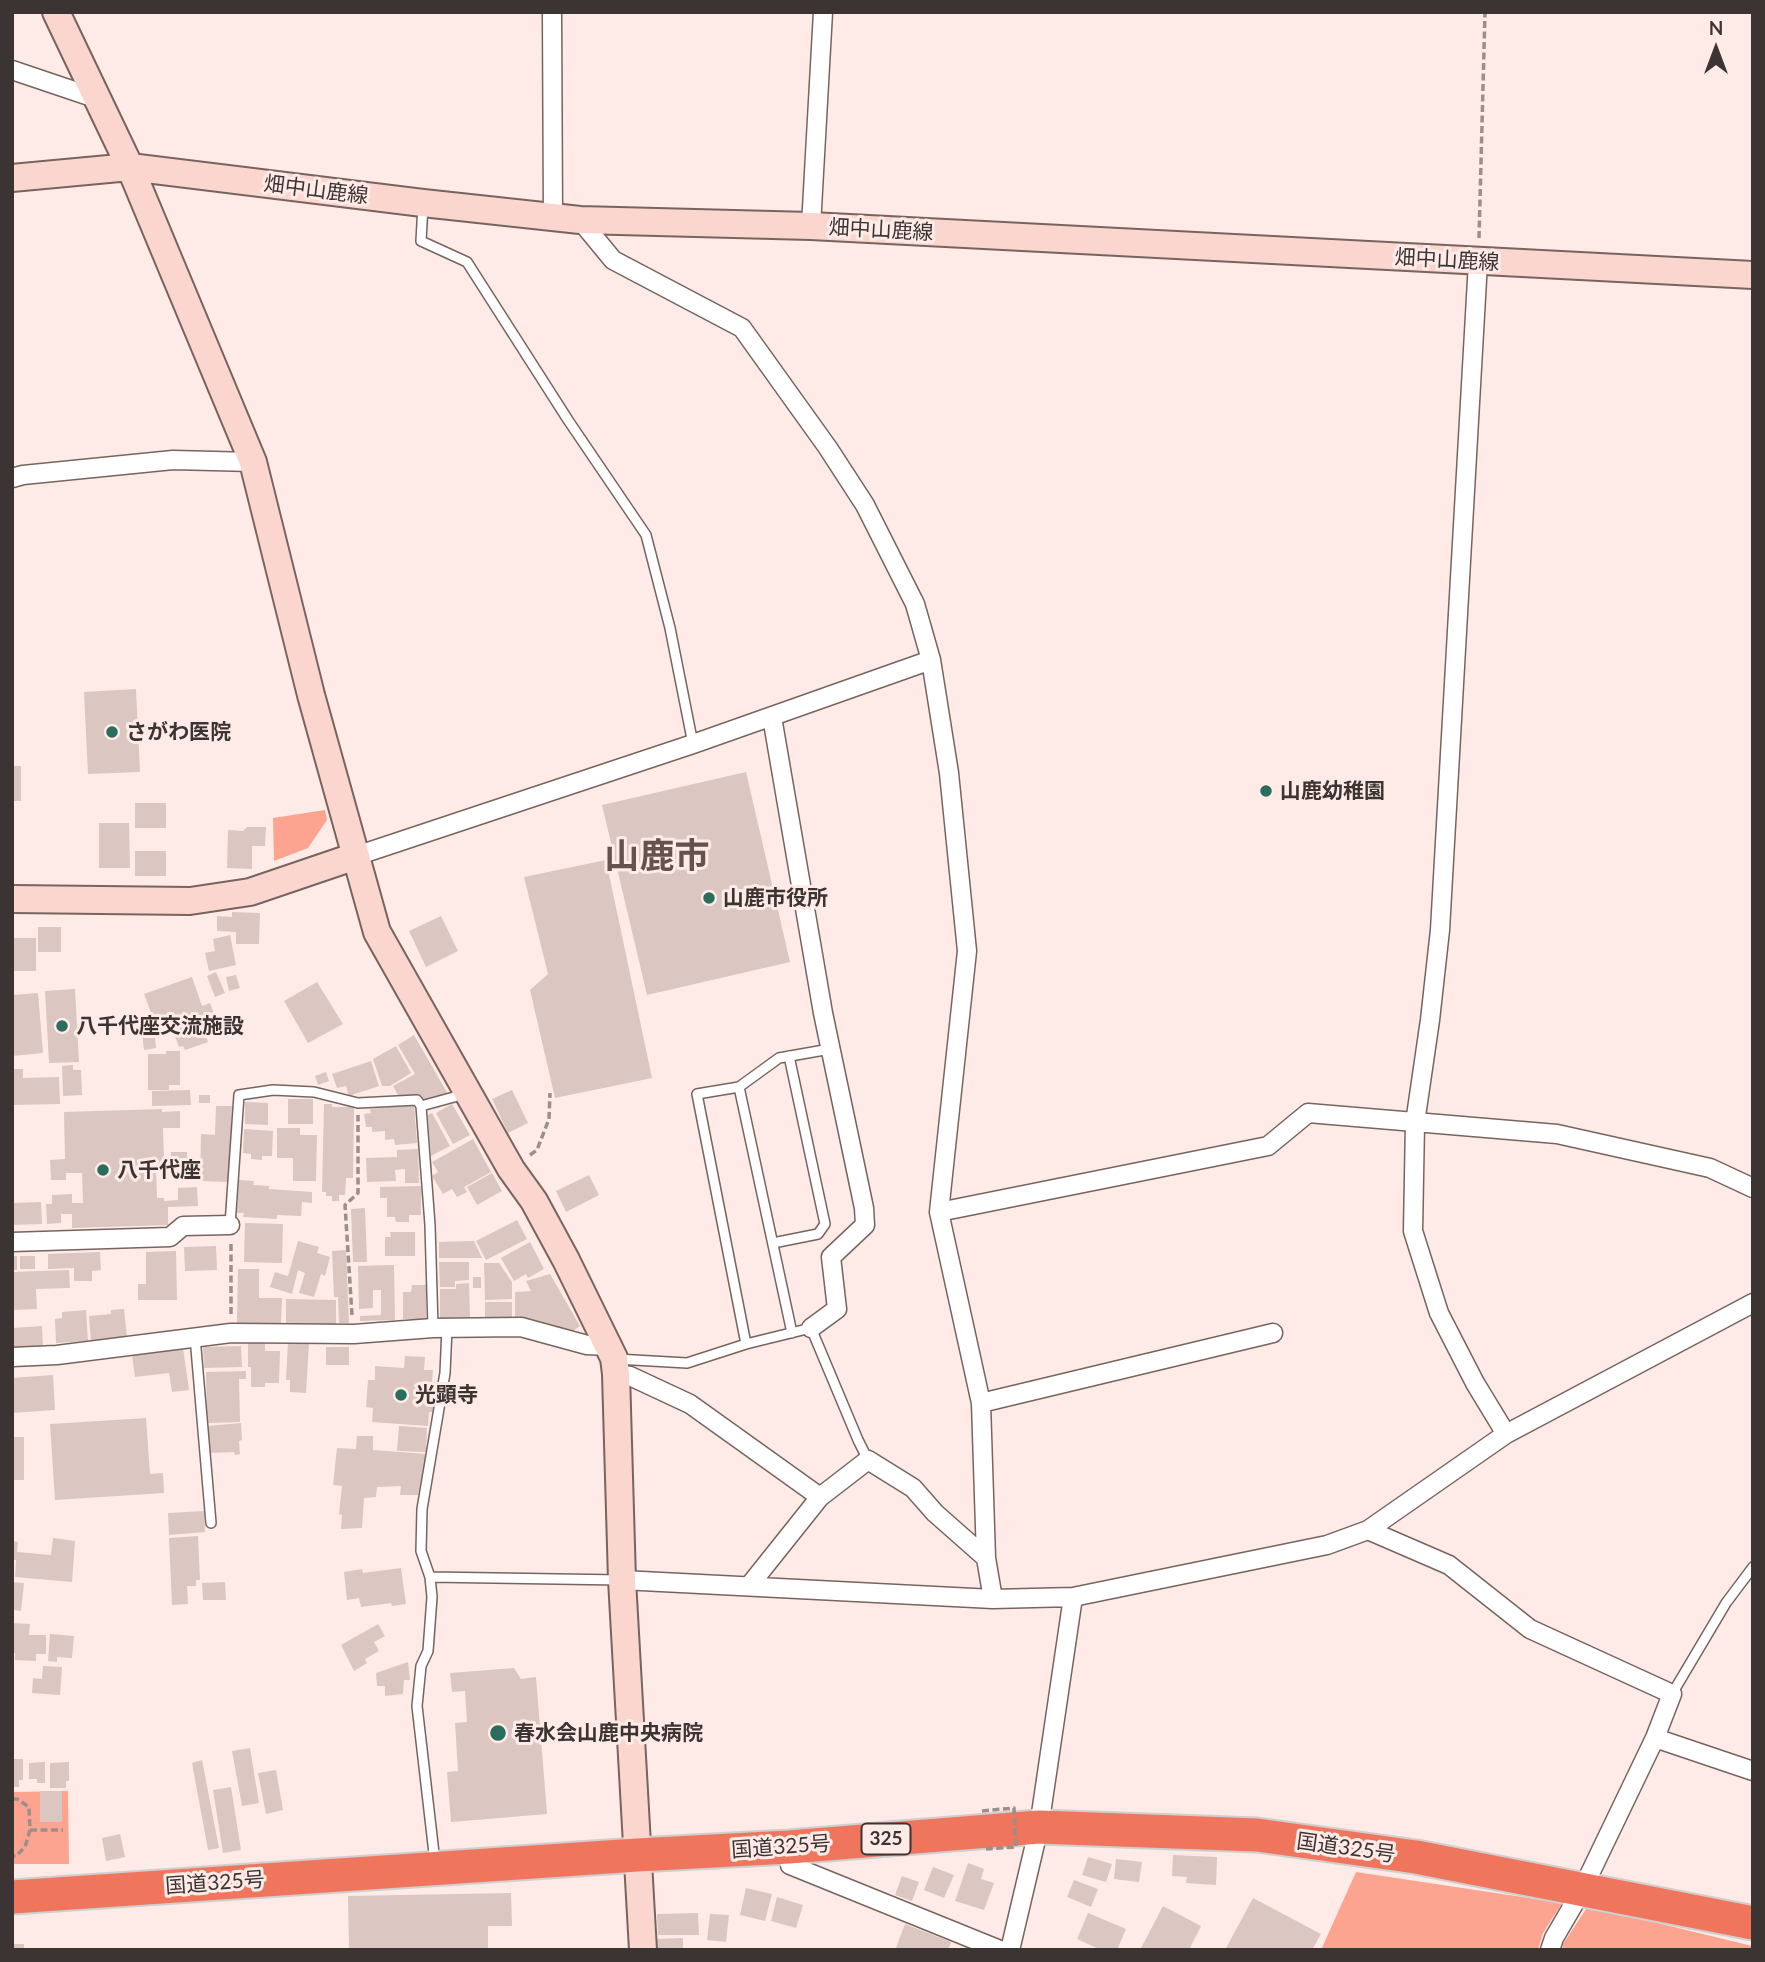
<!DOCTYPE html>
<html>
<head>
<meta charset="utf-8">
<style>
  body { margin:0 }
  #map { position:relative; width:1765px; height:1962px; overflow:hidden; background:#feebe7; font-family:Lato,sans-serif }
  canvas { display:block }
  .frame { position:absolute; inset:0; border:14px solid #3c3432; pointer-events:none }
  .north { position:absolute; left:1681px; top:14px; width:70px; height:70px; -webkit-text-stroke:5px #feebe7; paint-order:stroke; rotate:0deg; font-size:19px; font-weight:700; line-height:28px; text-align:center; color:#3c3432 }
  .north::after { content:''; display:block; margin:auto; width:24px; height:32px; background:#3c3432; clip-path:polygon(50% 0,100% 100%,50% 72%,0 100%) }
</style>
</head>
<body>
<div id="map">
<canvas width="1765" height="1962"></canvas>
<div class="frame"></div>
<div class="north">N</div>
</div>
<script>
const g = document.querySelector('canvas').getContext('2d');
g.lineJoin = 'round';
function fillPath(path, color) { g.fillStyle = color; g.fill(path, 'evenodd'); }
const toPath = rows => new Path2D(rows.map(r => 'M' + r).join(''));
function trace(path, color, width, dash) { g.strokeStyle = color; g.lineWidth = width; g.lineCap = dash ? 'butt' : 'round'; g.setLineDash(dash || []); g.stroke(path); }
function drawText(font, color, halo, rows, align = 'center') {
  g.font = font + ' Lato,"Noto Sans JP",sans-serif'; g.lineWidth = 6; g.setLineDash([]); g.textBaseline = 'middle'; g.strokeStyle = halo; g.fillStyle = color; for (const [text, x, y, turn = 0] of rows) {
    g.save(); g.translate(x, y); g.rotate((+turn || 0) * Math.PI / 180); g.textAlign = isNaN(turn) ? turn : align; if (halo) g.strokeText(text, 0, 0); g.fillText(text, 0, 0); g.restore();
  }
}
const green = toPath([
  [325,810,327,820,308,848,274,861,273,818],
  [68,1791,69,1864,12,1864,12,1792],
  [1356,1872,1562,1903,1543,1933,1538,1950,1321,1950],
  [1588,1906,1752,1946,1751,1950,1562,1950,1563,1944]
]);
const building = toPath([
  [136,689,140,772,88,774,84,692],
  [12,766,21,766,21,801,12,801],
  [746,772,790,962,647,995,602,805],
  [135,803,166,803,166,828,135,828],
  [99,823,129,823,130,868,99,868],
  [247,827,266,827,265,846,252,846,252,869,227,868,228,830,243,831],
  [135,851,166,851,166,876,135,876],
  [606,860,652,1078,555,1098,530,990,548,974,524,877],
  [232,912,260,913,259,944,236,944,236,932,217,931,217,916,232,917],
  [441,916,458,951,426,967,409,931],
  [38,927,61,927,61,952,38,952],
  [230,935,236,965,209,971,205,953,215,951,213,939],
  [12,938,36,938,36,971,14,971,14,968,12,968],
  [216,972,225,993,215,997,207,976],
  [236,975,240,988,229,991,226,977],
  [192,977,202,1006,210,1003,217,1021,203,1026,208,1042,185,1050,183,1046,179,1047,168,1018,155,1023,144,994],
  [317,982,343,1024,308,1043,284,1001],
  [75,989,79,1062,49,1063,45,991],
  [38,993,43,1053,12,1056,12,995],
  [154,1025,156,1048,144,1050,141,1026],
  [414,1035,448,1094,423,1101,419,1097,399,1097,393,1086,415,1074,398,1045],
  [396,1046,411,1073,390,1086,382,1086,373,1059],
  [166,1051,180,1051,180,1085,169,1085,169,1090,148,1090,148,1054,166,1054],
  [371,1061,379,1086,349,1096,346,1086,337,1088,332,1074],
  [73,1065,73,1070,81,1070,82,1095,63,1096,62,1066],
  [14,1069,23,1069,23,1078,59,1077,60,1104,12,1105],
  [326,1072,329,1081,318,1085,315,1076],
  [190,1090,191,1105,152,1106,152,1091],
  [512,1090,528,1123,508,1133,492,1099],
  [199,1095,210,1095,210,1103,199,1103],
  [288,1099,313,1099,313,1124,288,1124],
  [245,1102,268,1103,268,1125,245,1124],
  [324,1104,332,1104,332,1107,354,1107,353,1178,346,1178,345,1195,339,1195,339,1201,332,1201,332,1196,326,1196,326,1192,322,1192],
  [452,1104,470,1135,453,1144,436,1113],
  [414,1105,417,1143,395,1145,394,1139,385,1140,385,1131,372,1132,372,1127,366,1127,364,1114,371,1113,370,1109],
  [216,1106,232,1106,229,1182,200,1181,201,1134,215,1135],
  [162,1109,162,1112,180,1111,180,1128,163,1128,164,1159,171,1158,171,1152,187,1152,187,1172,172,1172,172,1167,156,1168,157,1198,164,1198,164,1201,178,1200,178,1188,197,1187,198,1206,168,1207,168,1225,72,1228,72,1214,61,1214,61,1223,47,1224,46,1204,52,1204,52,1195,72,1194,72,1203,83,1203,82,1173,66,1173,66,1180,51,1180,50,1160,65,1159,64,1112],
  [432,1113,450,1146,431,1156,428,1115],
  [277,1128,300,1128,300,1135,317,1135,316,1181,293,1181,293,1158,277,1158],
  [244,1129,273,1131,272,1156,262,1156,262,1160,251,1159,251,1154,243,1153],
  [473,1139,491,1172,464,1187,467,1192,457,1197,452,1189,443,1194,432,1176,438,1172,432,1162],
  [418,1149,419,1183,405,1183,405,1169,395,1170,396,1181,367,1182,366,1158,397,1157,397,1150],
  [492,1173,502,1191,477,1205,467,1187],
  [589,1175,599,1195,566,1212,556,1191],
  [239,1180,254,1181,253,1185,269,1186,269,1189,312,1192,312,1203,302,1202,301,1216,277,1215,277,1219,243,1217,244,1213,237,1213],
  [421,1186,421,1215,409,1215,409,1222,396,1222,395,1217,387,1217,387,1198,380,1198,380,1187],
  [41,1202,42,1224,12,1225,12,1203],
  [365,1208,367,1262,353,1262,351,1209],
  [517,1220,527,1239,486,1260,476,1241],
  [245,1223,283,1224,282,1263,244,1262],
  [390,1232,415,1232,415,1256,385,1256,385,1237,391,1237],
  [298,1241,319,1247,317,1253,330,1257,325,1276,321,1274,314,1297,299,1293,305,1273,298,1270,292,1294,270,1287,275,1272,288,1276],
  [474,1241,482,1258,439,1258,439,1242],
  [530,1242,544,1269,528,1278,526,1274,514,1281,501,1258],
  [216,1246,217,1270,185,1271,184,1247],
  [346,1250,349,1323,339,1323,338,1297,334,1297,332,1251],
  [176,1251,177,1300,138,1300,138,1284,146,1284,146,1252],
  [100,1252,101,1270,92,1271,92,1281,74,1281,74,1268,48,1269,48,1254],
  [12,1256,17,1256,17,1270,12,1270],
  [20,1256,35,1256,35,1269,20,1269],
  [439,1262,469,1262,469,1280,455,1281,455,1287,440,1287],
  [484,1263,499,1263,512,1282,512,1299,485,1300],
  [394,1265,395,1320,360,1321,360,1316,381,1315,381,1290,373,1290,373,1308,359,1309,358,1266],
  [238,1269,259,1269,259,1298,282,1298,281,1323,237,1323],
  [69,1270,70,1288,36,1289,37,1309,12,1310,12,1272],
  [550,1274,580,1326,571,1332,515,1317,515,1292,531,1291,526,1281],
  [473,1277,481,1277,481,1288,473,1288],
  [469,1283,470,1317,440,1318,440,1289,456,1289,456,1284],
  [412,1285,426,1285,426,1320,403,1319,403,1292,411,1292],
  [286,1299,336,1300,336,1324,286,1324],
  [485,1302,512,1302,512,1317,485,1317],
  [124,1309,127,1338,91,1342,89,1316,111,1314,111,1310],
  [86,1310,88,1341,56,1343,55,1319,62,1318,62,1312],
  [42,1326,43,1346,12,1347,12,1328],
  [288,1342,309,1343,306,1393,290,1392,290,1380,286,1380],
  [248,1343,265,1343,265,1351,280,1351,279,1383,265,1383,265,1387,251,1387,251,1367,248,1367],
  [241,1346,242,1367,204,1368,203,1347],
  [326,1347,349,1347,349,1365,326,1365],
  [183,1348,189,1390,172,1392,169,1373,135,1377,132,1355],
  [405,1356,425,1357,424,1370,433,1370,432,1382,435,1382,433,1412,429,1412,428,1426,372,1422,373,1408,366,1407,368,1380,375,1380,375,1366,404,1368],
  [246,1371,246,1379,239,1379,240,1422,207,1423,206,1372],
  [53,1375,55,1410,12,1413,12,1378],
  [146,1418,150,1474,163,1473,164,1493,55,1500,50,1424],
  [241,1423,242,1440,239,1441,240,1454,235,1455,234,1452,210,1453,208,1426],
  [399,1426,427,1428,426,1452,397,1451],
  [357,1436,373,1436,373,1450,426,1454,418,1495,400,1495,401,1486,377,1487,376,1497,364,1498,362,1528,341,1529,342,1515,339,1514,342,1486,333,1485,337,1448,356,1449],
  [12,1437,24,1437,24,1480,12,1480],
  [204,1511,205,1532,169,1535,168,1513],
  [198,1536,200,1580,196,1580,196,1586,187,1586,188,1604,172,1605,169,1538],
  [53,1538,75,1541,72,1582,15,1577,16,1560,12,1560,12,1541,18,1542,17,1552,51,1555],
  [401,1568,406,1604,392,1606,391,1603,361,1607,359,1598,347,1600,344,1572,362,1569,363,1573],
  [12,1582,24,1583,21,1611,12,1610],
  [225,1582,226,1600,203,1600,202,1583],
  [12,1623,30,1624,29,1635,46,1635,46,1654,36,1654,36,1661,15,1660,15,1653,12,1653],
  [378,1624,385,1636,374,1642,379,1651,365,1659,367,1663,354,1671,341,1645],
  [50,1634,74,1636,72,1658,57,1657,57,1662,48,1661],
  [408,1662,410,1680,404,1680,403,1694,385,1696,385,1686,377,1686,376,1673],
  [43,1666,62,1667,60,1695,32,1693,33,1678,42,1679],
  [514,1668,521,1679,536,1677,547,1814,451,1822,447,1772,458,1771,455,1723,467,1722,465,1691,452,1692,450,1673],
  [250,1748,259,1803,242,1806,232,1751],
  [12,1759,23,1759,23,1780,19,1780,19,1787,12,1787],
  [202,1760,219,1848,208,1850,192,1763],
  [45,1762,45,1783,37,1783,37,1779,29,1779,29,1763],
  [69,1762,69,1781,66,1781,66,1788,50,1788,50,1763],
  [276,1770,283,1810,266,1814,258,1773],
  [231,1787,241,1850,223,1853,213,1790],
  [40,1791,62,1791,62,1822,40,1822],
  [120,1834,125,1857,106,1861,102,1838],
  [1173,1855,1217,1857,1216,1885,1186,1883,1187,1877,1172,1876],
  [1088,1857,1112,1864,1106,1882,1082,1875],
  [1116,1859,1142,1862,1139,1882,1114,1879],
  [968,1863,984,1869,981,1879,994,1883,984,1910,955,1901],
  [933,1867,954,1875,944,1898,924,1890],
  [902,1876,919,1882,912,1901,895,1895],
  [1074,1880,1098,1889,1091,1907,1067,1897],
  [746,1888,772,1894,765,1921,740,1915],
  [511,1893,512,1926,488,1926,488,1950,349,1950,348,1896],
  [777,1897,803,1905,796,1928,771,1921],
  [1253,1898,1321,1934,1312,1950,1225,1950],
  [1163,1906,1201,1926,1189,1950,1140,1950],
  [698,1913,699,1935,658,1935,657,1914],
  [1088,1913,1126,1929,1117,1950,1101,1950,1077,1939],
  [710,1914,729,1915,726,1942,707,1940],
  [905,1924,951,1942,948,1950,895,1950],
  [683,1938,683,1950,657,1950,657,1939],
  [12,1944,24,1944,24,1950,12,1950]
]);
const path = toPath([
  [1479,238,1485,12],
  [530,1155,537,1150,549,1119,550,1093],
  [231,1314,231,1244],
  [352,1315,345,1205,358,1193,358,1115],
  [12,1799,17,1799,29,1807,30,1830,25,1847,16,1856,12,1856],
  [30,1830,63,1830]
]);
const lane = toPath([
  [423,205,421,241,467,262,568,420,646,535,670,628,693,744],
  [739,1087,779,1058,830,1049],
  [421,1106,454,1097,465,1091],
  [230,1225,239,1095,273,1090,314,1092,358,1103,417,1100,421,1106,430,1225,433,1328],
  [773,1243,818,1234,825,1224,789,1056],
  [195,1337,211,1523],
  [746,1344,697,1094,739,1087,792,1333],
  [616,1359,687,1363,746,1344,811,1328,858,1440,868,1460],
  [430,1577,621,1580],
  [1672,1694,1726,1603,1753,1567],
  [435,1862,417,1706,421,1666,428,1651,432,1597,430,1577,421,1551,422,1509,445,1373,447,1328]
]);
const street = toPath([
  [552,12,553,218],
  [12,70,98,99],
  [580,220,613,260,742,328,828,448,865,505,915,604,931,660,949,773,967,951,939,1212,981,1403,986,1558,993,1599],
  [811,226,823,12],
  [1478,262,1440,930,1430,1020,1415,1123,1413,1231,1439,1313,1475,1383,1506,1434],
  [12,478,23,475,173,460,253,462],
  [772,717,823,1013,864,1208,865,1225,831,1257,837,1309,811,1328],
  [356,856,693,744,931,660],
  [939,1212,1268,1146,1308,1113,1557,1134,1710,1168,1753,1188],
  [12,1242,170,1237,183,1226,230,1225],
  [12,1357,57,1355,231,1333,354,1334,433,1328,521,1327,587,1345,608,1346],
  [616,1374,630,1376,690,1404,820,1497],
  [981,1403,1273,1333],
  [1368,1530,1449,1565,1530,1629,1672,1694,1655,1738,1582,1890,1554,1938,1550,1950],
  [622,1580,993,1599,1073,1597,1327,1545,1368,1530,1506,1434,1753,1303],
  [749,1586,820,1497,868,1460,913,1488,935,1513,986,1558],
  [1655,1738,1753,1771],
  [789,1847,790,1865,1000,1950],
  [1010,1950,1039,1827,1073,1597]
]);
const secondary = toPath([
  [56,12,130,167,253,462,311,695,377,932,511,1169,534,1201,566,1260,614,1358,616,1374,622,1580,643,1950],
  [12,178,130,167,423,203,580,220,811,226,1753,275],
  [12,899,190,901,250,892,356,856]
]);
const highway = toPath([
  [12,1897,637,1855,789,1847,1039,1827,1257,1835,1416,1857,1753,1923]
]);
const pathBridge = toPath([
  [982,1811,1014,1808,1016,1847,986,1849]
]);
const markers = [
  [112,732,7,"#296d5f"],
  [1266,791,7,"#296d5f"],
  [709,898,7,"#296d5f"],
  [62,1026,7,"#296d5f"],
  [103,1170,7,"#296d5f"],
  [401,1395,7,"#296d5f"],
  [498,1733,9,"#296d5f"]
];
const shields = [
  [886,1839,49]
];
const shieldNames = [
  ["325",886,1839]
];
const streetNames = [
  ["畑中山鹿線",316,190,7],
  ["畑中山鹿線",881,230,3],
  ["畑中山鹿線",1447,260,3],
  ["国道325号",781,1847,-4],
  ["国道325号",1346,1848,8],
  ["国道325号",215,1883,-4]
];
const poiNames = [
  ["さがわ医院",126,732],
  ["山鹿幼稚園",1280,791],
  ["山鹿市役所",723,898],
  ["八千代座交流施設",76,1026],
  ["八千代座",117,1170],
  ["光顕寺",415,1395],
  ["春水会山鹿中央病院",514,1733]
];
const townNames = [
  ["山鹿市",657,857]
];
fillPath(green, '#fda491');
fillPath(building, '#dbc6c1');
trace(lane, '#77645f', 12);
trace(street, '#77645f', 21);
trace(secondary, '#77645f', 30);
trace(highway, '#d0cece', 37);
trace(path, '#9c8e8b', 3.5, [7, 3.5]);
trace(lane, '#fff', 9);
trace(street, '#fff', 18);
trace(secondary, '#fad6ce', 26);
trace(highway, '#ef755d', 33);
trace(pathBridge, '#9c8e8b', 3.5, [7, 3.5]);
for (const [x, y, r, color] of markers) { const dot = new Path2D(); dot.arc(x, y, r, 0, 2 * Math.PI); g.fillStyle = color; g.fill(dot); trace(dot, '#feebe7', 2.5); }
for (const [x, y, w] of shields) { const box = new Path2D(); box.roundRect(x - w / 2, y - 15.5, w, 31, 5); g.fillStyle = '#feebe7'; g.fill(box); trace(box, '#3c3432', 2); }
drawText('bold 19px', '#3c3432', null, shieldNames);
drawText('21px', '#3c3432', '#feebe7', streetNames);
drawText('bold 21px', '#3c3432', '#feebe7', poiNames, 'left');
drawText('bold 35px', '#65524e', '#feebe7', townNames);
</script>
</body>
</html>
